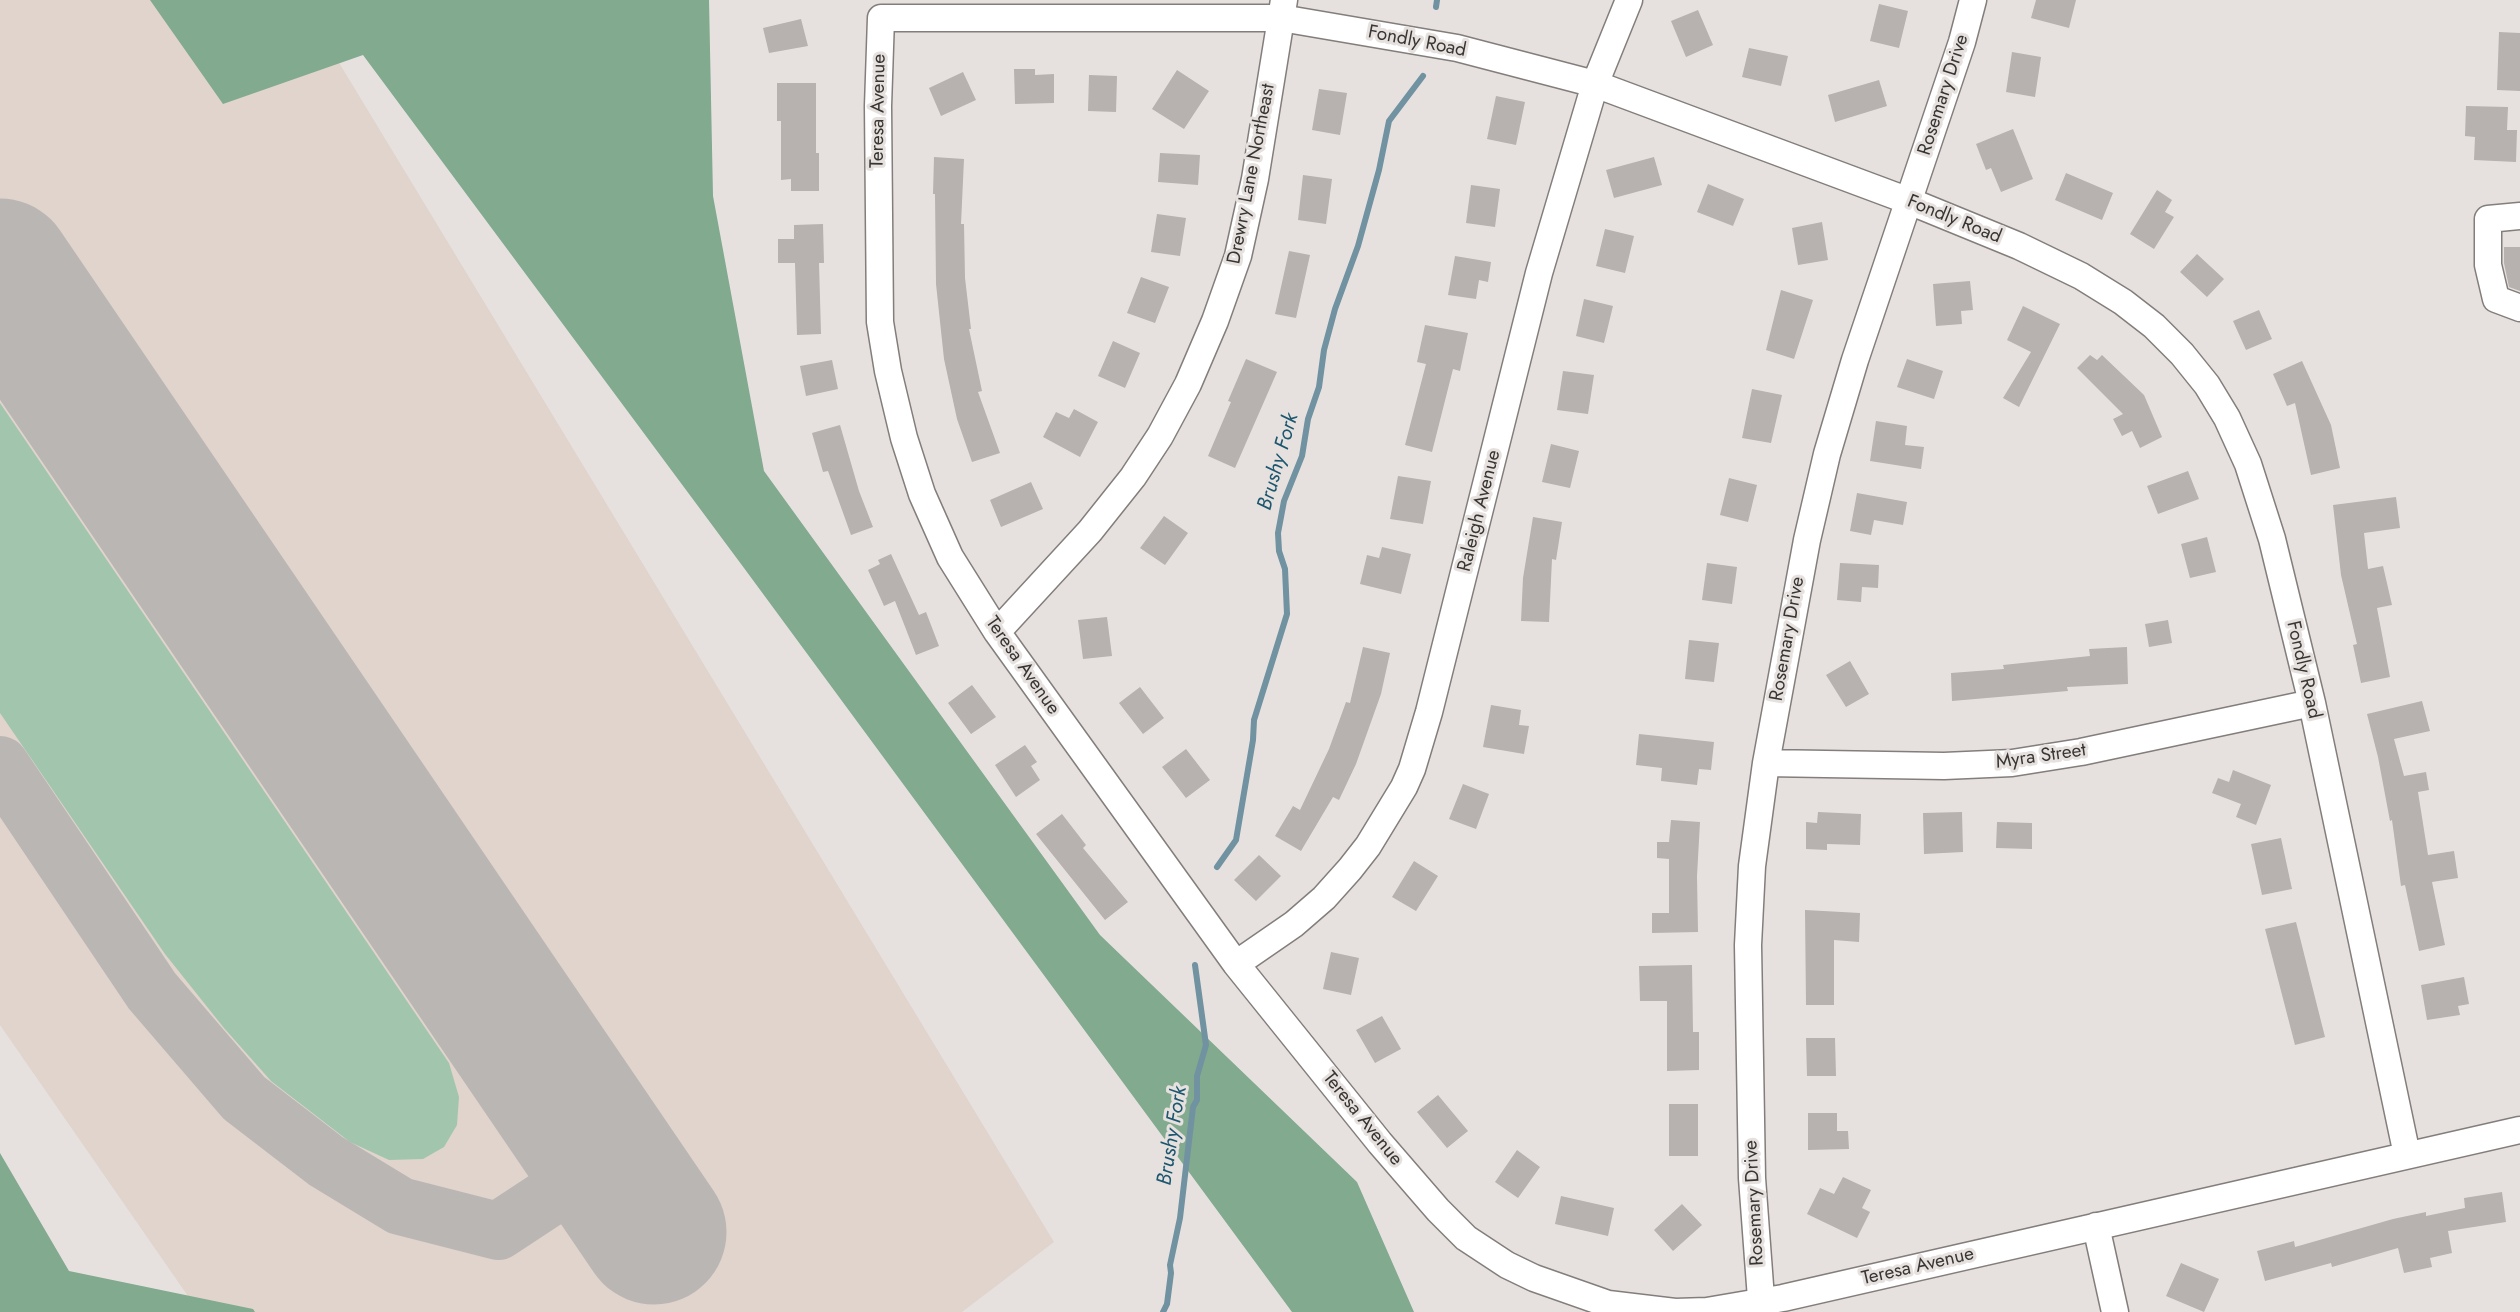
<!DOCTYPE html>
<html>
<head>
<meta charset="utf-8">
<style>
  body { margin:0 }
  canvas { display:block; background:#e6e1de }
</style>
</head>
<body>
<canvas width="2520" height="1312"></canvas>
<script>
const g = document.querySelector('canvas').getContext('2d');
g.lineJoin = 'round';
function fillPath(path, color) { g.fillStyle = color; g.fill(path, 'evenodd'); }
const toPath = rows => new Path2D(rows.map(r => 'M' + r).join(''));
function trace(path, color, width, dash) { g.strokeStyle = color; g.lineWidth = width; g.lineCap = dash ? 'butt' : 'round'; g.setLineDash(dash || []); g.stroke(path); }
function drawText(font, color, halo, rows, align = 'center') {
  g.font = font + ' Jost,sans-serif'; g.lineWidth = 6; g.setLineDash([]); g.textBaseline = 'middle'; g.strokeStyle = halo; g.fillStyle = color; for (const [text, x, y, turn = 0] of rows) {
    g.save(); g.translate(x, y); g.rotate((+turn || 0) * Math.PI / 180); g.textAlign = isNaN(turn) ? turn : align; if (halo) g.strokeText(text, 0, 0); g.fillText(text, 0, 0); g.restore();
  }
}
const built = toPath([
  [0,0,301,0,1054,1242,962,1312,199,1312,0,1025]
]);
const green = toPath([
  [0,403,449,1063,459,1097,457,1125,444,1147,423,1159,389,1160,350,1142,271,1081,224,1028,165,954,0,713]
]);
const forest = toPath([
  [150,0,709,0,713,196,764,471,1100,935,1357,1182,1414,1312,1292,1312,744,568,363,55,223,104],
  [0,1153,69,1271,253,1309,255,1312,0,1312]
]);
const stream = toPath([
  [1436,7,1437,0],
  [1217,867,1236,840,1253,740,1254,720,1287,614,1285,569,1279,551,1278,533,1284,501,1302,456,1308,419,1319,387,1324,350,1335,309,1358,246,1379,170,1389,121,1423,76],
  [1163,1312,1167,1304,1171,1273,1170,1265,1180,1218,1193,1107,1197,1100,1197,1076,1206,1045,1195,965]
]);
const taxiway = toPath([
  [0,765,152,991,244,1098,326,1161,400,1206,498,1231,606,1160]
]);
const runway = toPath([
  [0,271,654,1232]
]);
const building = toPath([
  [2036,0,2076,0,2069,28,2031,18],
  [1879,4,1908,11,1899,48,1870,41],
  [1698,10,1713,45,1686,57,1671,21],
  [801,19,808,46,769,53,763,28],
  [2499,32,2520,33,2520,91,2497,90],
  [1749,48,1788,56,1781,86,1742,77],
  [2012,52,2041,57,2035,97,2006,92],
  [1014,69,1035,69,1035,75,1054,74,1054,103,1015,104],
  [1177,70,1209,91,1184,129,1152,109],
  [963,72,976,100,941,116,929,88],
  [1089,75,1117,76,1116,112,1088,111],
  [1879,80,1887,106,1835,122,1828,95],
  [777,83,816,83,816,153,819,153,819,191,791,191,791,179,781,180,781,121,777,121],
  [1319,89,1347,93,1340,135,1312,130],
  [1496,96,1525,102,1516,145,1487,139],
  [2466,106,2508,107,2507,130,2517,130,2516,162,2474,160,2475,137,2465,136],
  [2013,129,2033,179,2001,192,1991,168,1986,170,1976,144],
  [1160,153,1200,155,1198,185,1158,182],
  [934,157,964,159,961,224,964,224,965,278,971,329,969,329,982,391,978,392,1000,453,972,462,957,419,944,359,936,284,935,194,933,194],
  [1654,157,1662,185,1614,198,1606,170],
  [2066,173,2113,193,2102,220,2055,200],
  [1303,175,1332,179,1326,224,1298,220],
  [1708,184,1744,199,1733,226,1697,212],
  [1471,185,1500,189,1495,227,1466,223],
  [2157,190,2172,200,2165,212,2174,217,2154,249,2130,234],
  [1157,214,1186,218,1180,256,1151,252],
  [1822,222,1828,260,1798,265,1792,228],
  [823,224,824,263,819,263,821,334,797,335,795,263,778,263,778,239,794,239,794,225],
  [1605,229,1634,236,1625,273,1596,266],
  [2504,247,2520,247,2520,291,2509,287,2504,263],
  [1289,251,1310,255,1296,318,1275,314],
  [2197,254,2224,279,2207,297,2180,272],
  [1455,256,1491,262,1488,282,1479,280,1476,299,1448,295],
  [1141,277,1169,287,1155,323,1127,313],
  [1970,281,1973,310,1961,311,1962,324,1936,326,1933,284],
  [1781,290,1813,300,1794,359,1766,350],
  [1584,299,1613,306,1604,343,1576,336],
  [2023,306,2060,324,2019,407,2003,398,2031,352,2007,340],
  [2259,310,2272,339,2246,350,2233,321],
  [1425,325,1468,333,1460,371,1453,369,1432,452,1405,445,1426,364,1417,362],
  [1113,341,1140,353,1125,388,1098,376],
  [2090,355,2097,360,2102,355,2144,395,2162,437,2140,448,2132,431,2122,436,2113,419,2123,414,2077,368],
  [1246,359,1277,372,1235,468,1208,456,1231,402,1228,401],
  [1907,359,1943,371,1934,399,1897,387],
  [832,360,838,389,806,396,800,366],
  [2302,361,2331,425,2340,468,2311,475,2295,403,2287,406,2273,374],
  [1563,371,1594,375,1588,414,1557,410],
  [1752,389,1782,395,1771,443,1742,438],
  [1074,409,1098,422,1080,457,1043,437,1056,412,1069,418],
  [1876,421,1907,426,1905,445,1924,447,1921,469,1870,461],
  [840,425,859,491,873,527,851,535,828,471,823,472,812,433],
  [1551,444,1579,451,1570,488,1542,482],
  [2188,471,2199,499,2158,514,2147,486],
  [1398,476,1431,481,1423,524,1390,519],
  [1729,478,1757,485,1748,522,1720,515],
  [1031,482,1043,509,1001,527,990,500],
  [1857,493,1907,502,1903,525,1874,520,1871,535,1850,531],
  [2396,497,2400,528,2364,533,2368,569,2383,566,2392,605,2377,608,2390,677,2361,683,2353,645,2357,644,2341,575,2333,505],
  [1164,516,1188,533,1165,565,1140,548],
  [1533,517,1562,522,1556,560,1552,559,1549,622,1521,621,1523,578],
  [2207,537,2216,572,2190,578,2181,544],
  [1382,547,1411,554,1401,594,1360,584,1367,555,1379,558],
  [891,554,919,615,926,612,939,646,916,655,895,601,884,606,868,570,880,564,878,560],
  [1707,563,1737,567,1732,604,1702,600],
  [1840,563,1879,565,1878,588,1862,587,1861,602,1837,600],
  [1107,617,1112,656,1083,659,1078,620],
  [2168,620,2172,643,2149,647,2145,624],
  [1689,640,1719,643,1714,682,1685,679],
  [1363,647,1390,653,1381,694,1356,764,1339,800,1333,797,1301,851,1275,836,1293,806,1300,810,1329,749,1346,702,1350,703],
  [2127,647,2128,684,2067,687,2068,691,1952,701,1951,673,2004,669,2003,665,2090,656,2089,649],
  [1850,661,1869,694,1846,707,1826,675],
  [972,685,996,717,971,734,948,703],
  [1140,687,1164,718,1143,734,1119,703],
  [2422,701,2430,731,2394,739,2404,776,2426,772,2429,790,2418,792,2428,855,2454,851,2458,878,2432,882,2445,945,2419,951,2405,885,2401,886,2392,820,2390,821,2378,757,2367,714],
  [1491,705,1521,710,1519,725,1529,726,1524,754,1483,747],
  [1639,734,1714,742,1711,770,1699,769,1697,785,1661,781,1662,768,1636,765],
  [1025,745,1037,762,1031,766,1040,780,1016,797,995,765],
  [1186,749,1210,780,1186,798,1162,767],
  [2233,770,2271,785,2256,825,2236,817,2241,804,2212,793,2218,778,2229,782],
  [1463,784,1489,794,1476,829,1449,819],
  [1818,812,1861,814,1860,845,1827,844,1827,850,1806,849,1806,822,1817,823],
  [1962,812,1963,852,1924,854,1923,813],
  [1062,814,1086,845,1083,848,1128,902,1105,920,1036,834],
  [1671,820,1700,822,1697,876,1698,932,1652,933,1652,913,1669,913,1669,859,1657,858,1657,842,1669,842],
  [1997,822,2032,823,2032,849,1996,848],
  [2281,838,2292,889,2262,895,2251,844],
  [1259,855,1281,876,1256,901,1234,880],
  [1414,861,1438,876,1416,911,1392,897],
  [1805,910,1860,913,1859,942,1834,940,1834,1005,1806,1005],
  [2296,922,2325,1037,2295,1045,2265,929],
  [1331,952,1359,958,1351,995,1323,989],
  [1692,965,1693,1032,1699,1032,1699,1070,1667,1071,1667,1001,1640,1001,1639,966],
  [2464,977,2469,1004,2458,1006,2460,1015,2427,1020,2421,985],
  [1382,1016,1401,1049,1375,1063,1356,1030],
  [1806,1038,1835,1038,1836,1076,1807,1076],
  [1438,1095,1468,1131,1447,1148,1417,1112],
  [1669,1104,1698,1104,1698,1156,1669,1156],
  [1808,1113,1837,1113,1837,1131,1848,1131,1849,1149,1808,1150],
  [1517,1150,1540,1167,1518,1198,1495,1182],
  [1843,1177,1871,1190,1862,1208,1870,1212,1857,1238,1807,1214,1820,1188,1834,1194],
  [2502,1192,2506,1222,2448,1231,2452,1253,2430,1258,2432,1267,2404,1273,2398,1248,2332,1267,2331,1263,2265,1281,2257,1251,2294,1241,2295,1247,2393,1219,2426,1212,2426,1216,2465,1208,2464,1198],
  [1561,1196,1614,1208,1608,1236,1555,1224],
  [1682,1204,1702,1225,1673,1251,1654,1230],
  [2181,1263,2219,1279,2204,1312,2166,1296]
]);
const minor = toPath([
  [2520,216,2488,219,2488,265,2496,299,2520,308],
  [997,632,1090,531,1133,477,1160,436,1188,384,1215,321,1238,256,1255,179,1284,0],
  [1766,763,1944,766,2012,763,2081,752,2312,703],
  [1236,964,1294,924,1324,898,1350,869,1368,846,1404,787,1412,769,1429,712,1539,273,1595,84,1629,0],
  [2407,1155,2312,703,2272,539,2248,464,2227,418,2207,385,2182,354,2154,326,2123,302,2081,276,2019,246,1909,201,1595,84,1457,48,1281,18,881,18,878,106,880,322,888,371,904,438,922,494,950,557,997,632,1236,964,1380,1143,1438,1210,1466,1238,1507,1265,1534,1278,1608,1304,1675,1312,1707,1311,1783,1298,2520,1130],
  [2096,1226,2115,1312],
  [1762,1312,1752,1178,1748,945,1752,866,1766,763,1807,540,1827,454,1855,360,1962,42,1973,0]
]);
const streetNames = [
  ["Fondly Road",1417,42,11],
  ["Rosemary Drive",1944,95,-72],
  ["Teresa Avenue",879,111,-89],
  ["Drewry Lane Northeast",1252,174,-79],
  ["Fondly Road",1954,220,22],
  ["Raleigh Avenue",1480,511,-76],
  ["Rosemary Drive",1788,639,-80],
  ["Teresa Avenue",1022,666,55],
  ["Fondly Road",2303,670,77],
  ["Myra Street",2041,757,-8],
  ["Teresa Avenue",1362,1119,51],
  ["Rosemary Drive",1755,1203,-93],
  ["Teresa Avenue",1918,1267,-13]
];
const waterNames = [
  ["Brushy Fork",1279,462,-74],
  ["Brushy Fork",1173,1136,-81]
];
fillPath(built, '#e0d4cc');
fillPath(green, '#a1c6ad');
fillPath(forest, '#81aa8f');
trace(stream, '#7192a1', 6);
trace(taxiway, '#bab6b3', 58);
trace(runway, '#bab6b3', 145);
fillPath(building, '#b7b1af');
trace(minor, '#837e7b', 29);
trace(minor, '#fff', 26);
drawText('19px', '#383634', '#e6e1de', streetNames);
drawText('italic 21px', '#1c576f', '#e6e1de', waterNames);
</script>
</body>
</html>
